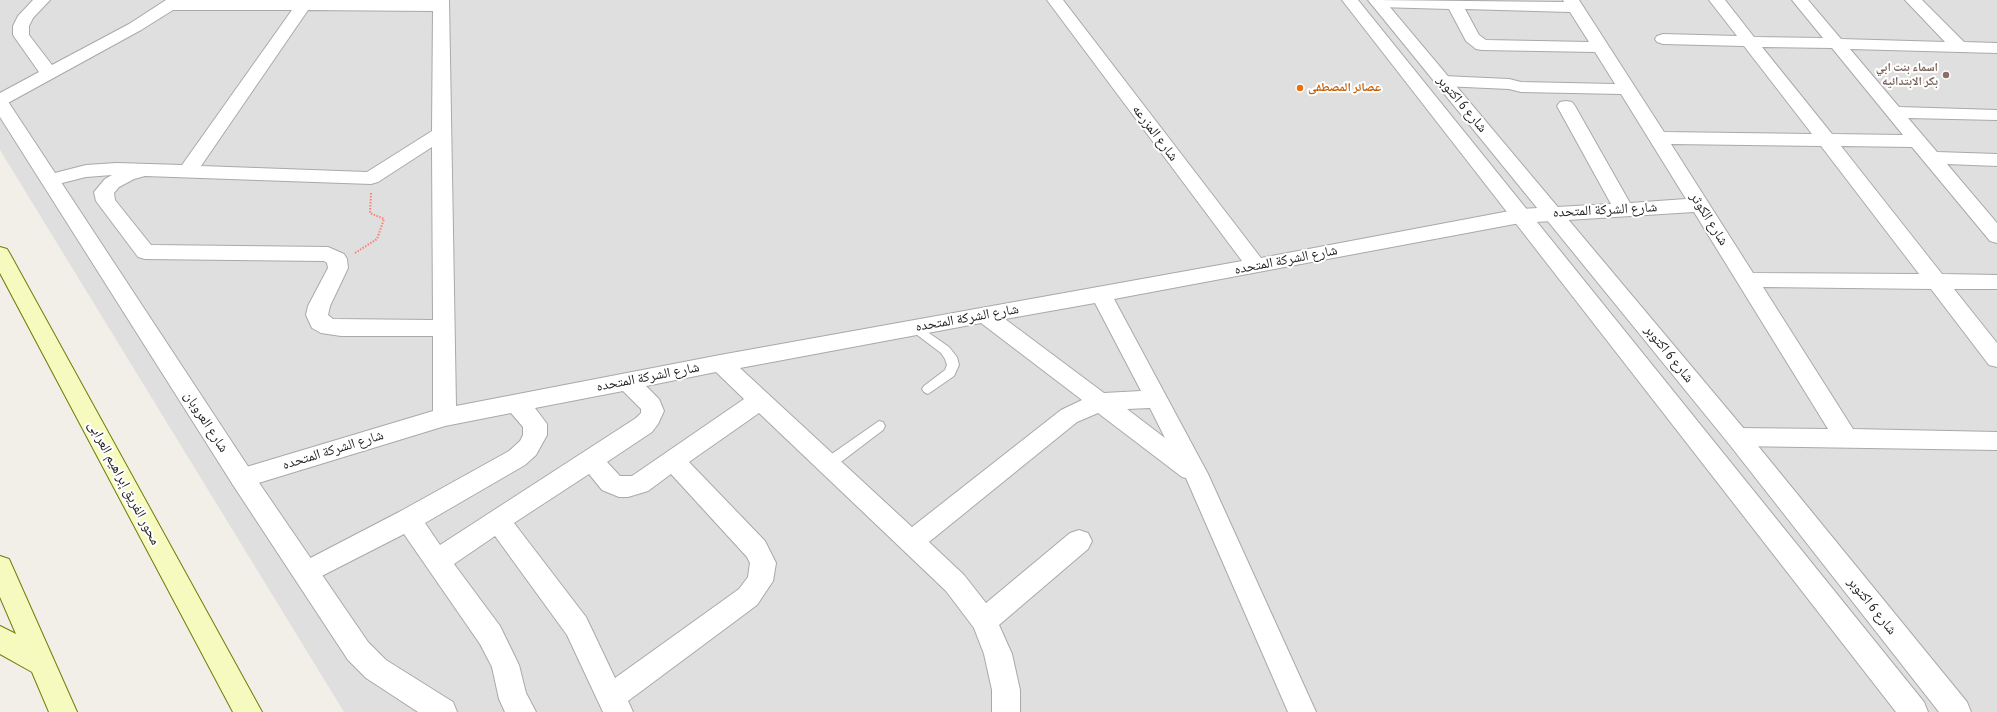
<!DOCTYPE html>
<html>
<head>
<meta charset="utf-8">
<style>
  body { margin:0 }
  canvas { display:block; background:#f2efe9 }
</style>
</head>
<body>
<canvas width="1997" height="712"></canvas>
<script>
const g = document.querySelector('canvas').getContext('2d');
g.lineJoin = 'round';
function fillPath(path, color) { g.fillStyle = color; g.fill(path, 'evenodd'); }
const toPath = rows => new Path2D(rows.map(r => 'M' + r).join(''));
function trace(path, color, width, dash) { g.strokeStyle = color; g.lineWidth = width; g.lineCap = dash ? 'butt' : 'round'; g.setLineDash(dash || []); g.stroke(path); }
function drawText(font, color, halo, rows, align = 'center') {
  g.font = font + ' "PT Sans Narrow","Noto Naskh Arabic",sans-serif'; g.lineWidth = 4; g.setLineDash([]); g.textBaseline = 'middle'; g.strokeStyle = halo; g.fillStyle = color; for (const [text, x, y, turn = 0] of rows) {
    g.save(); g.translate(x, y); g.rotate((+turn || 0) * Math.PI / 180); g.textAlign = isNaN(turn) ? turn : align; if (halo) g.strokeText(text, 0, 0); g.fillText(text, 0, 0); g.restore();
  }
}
const residential = toPath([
  [0,0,1997,0,1997,712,344,712,0,150]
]);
const path = toPath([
  [355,253,377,239,384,219,370,213,371,193]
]);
const service = toPath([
  [916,324,949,347,957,357,959,365,954,376,928,394,924,392,922,389,924,386,945,370,947,365,945,359,941,353,912,331,910,328,912,325,916,324],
  [879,421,883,422,885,426,883,430,833,468,828,469,823,468,821,464,823,460,879,421]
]);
const minor = toPath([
  [33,0,50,0,33,18,29,26,29,35,52,65,129,24,166,0,449,0,456,406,720,355,1242,261,1047,0,1063,0,1261,258,1520,209,1611,204,1557,106,1560,102,1566,101,1572,102,1575,106,1630,203,1686,199,1621,94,1521,92,1509,89,1443,86,1437,85,1434,81,1437,77,1443,76,1509,79,1521,82,1615,84,1595,52,1482,50,1476,49,1466,41,1449,9,1378,7,1372,5,1370,2,1372,0,1564,2,1563,0,1579,0,1664,132,1812,134,1744,46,1663,44,1657,42,1655,39,1657,36,1663,34,1737,36,1709,0,1725,0,1754,37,1823,38,1792,0,1808,0,1841,39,1945,42,1905,0,1922,0,1964,42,1997,43,1997,53,1850,49,1899,107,1997,110,1997,120,1908,118,1937,152,1997,154,1997,166,1947,164,1997,223,1997,243,1990,241,1912,147,1841,146,1942,274,1997,275,1997,289,1954,289,1997,343,1997,367,1989,365,1931,289,1763,287,1853,429,1997,432,1997,450,1737,446,1729,444,1725,437,1729,430,1737,428,1828,429,1694,212,1520,223,1114,299,1208,474,1316,712,1288,712,1186,478,1182,477,1098,413,1077,422,929,542,964,575,986,603,1070,533,1079,530,1088,533,1092,541,1088,549,999,625,1012,654,1020,690,1020,712,992,712,992,690,984,654,974,628,946,591,759,413,689,462,765,541,776,563,773,581,757,605,628,701,633,712,603,712,567,635,495,536,454,564,500,626,519,665,526,693,536,712,505,712,499,699,492,667,480,644,404,534,306,584,297,581,293,573,297,565,399,512,509,451,520,441,523,435,523,427,511,413,445,426,242,488,233,485,230,478,233,471,433,411,433,336,341,336,321,333,312,328,306,315,308,306,328,268,327,263,324,261,145,259,138,257,96,201,94,192,105,179,112,175,86,177,50,186,43,184,41,180,43,176,86,165,117,163,182,165,292,10,173,10,141,30,6,104,0,105,0,93,39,72,13,35,13,26,18,16,33,0],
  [1465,9,1570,12,1589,42,1486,40,1479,35,1465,9],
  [308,10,433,11,432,131,367,172,201,166,308,10],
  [1762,47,1832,48,1903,135,1832,134,1762,47],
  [1671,144,1821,146,1919,274,1753,273,1671,144],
  [432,147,433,320,333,319,328,315,330,306,348,268,347,259,344,254,328,247,151,245,115,200,114,193,119,187,134,179,145,176,371,184,378,182,432,147],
  [1095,303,1141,391,1104,393,1005,319,1095,303],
  [981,323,1082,400,1061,410,912,527,740,368,981,323],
  [716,372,744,399,632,476,620,476,607,462,652,432,658,424,664,411,659,399,646,386,716,372],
  [623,391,641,409,641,413,636,418,440,545,425,523,525,465,536,455,547,435,547,424,535,408,623,391],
  [1150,408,1165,438,1127,409,1150,408],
  [589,474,602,490,619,497,628,497,648,491,671,474,747,557,750,563,748,577,739,589,615,678,586,617,514,523,589,474]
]);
const tertiary = toPath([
  [1342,0,1358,0,1924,702,1928,712,1896,712,1342,0],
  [1368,0,1384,0,1745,430,1967,702,1971,712,1939,712,1729,444,1368,0],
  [0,98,6,99,9,103,251,471,368,642,386,660,453,702,457,712,418,712,366,678,348,660,233,485,0,117,0,98]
]);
const secondary = toPath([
  [0,247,7,249,10,254,262,712,233,712,0,273,0,247],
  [0,556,9,559,77,712,49,712,32,672,0,654,0,626,16,634,0,597,0,556]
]);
const markers = [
  [1946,75,4,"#8d6e63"],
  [1300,88,4,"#e8710a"]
];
const farEducationnames = [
  ["اسماء بنت ابي",1938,68],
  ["بكر الابتدائيه",1938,82]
];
const farFoodnames = [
  ["عصائر المصطفى",1308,88]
];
const streetNames = [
  ["شارع 6 اكتوبر",1462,104,50],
  ["شارع المزرعه",1155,133,53],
  ["شارع الشركة المتحده",1605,210,-3],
  ["شارع الكوثر",1709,219,58],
  ["شارع الشركة المتحده",1286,260,-11],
  ["شارع الشركة المتحده",967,318,-10],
  ["شارع 6 اكتوبر",1669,354,51],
  ["شارع الشركة المتحده",648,377,-11],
  ["شارع العروبان",206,422,57],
  ["شارع الشركة المتحده",333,450,-17],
  ["محور الفريق إبراهيم العرابى",124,483,62],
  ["شارع 6 اكتوبر",1872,606,51]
];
fillPath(residential, '#e0dfdf');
trace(service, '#a9a9a9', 2);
trace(minor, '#a9a9a9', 2);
trace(tertiary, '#a9a9a9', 2);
trace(secondary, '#707d05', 2);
trace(path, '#fa8072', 2, [1.5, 1.5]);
fillPath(service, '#fff');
fillPath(minor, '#fff');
fillPath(tertiary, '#fff');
fillPath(secondary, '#f7fabf');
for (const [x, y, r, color] of markers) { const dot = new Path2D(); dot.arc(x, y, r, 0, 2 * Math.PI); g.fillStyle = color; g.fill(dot); trace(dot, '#fff', 1.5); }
drawText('bold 12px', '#785e54', '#fff', farEducationnames, 'right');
drawText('bold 12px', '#c56008', '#fff', farFoodnames, 'left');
drawText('14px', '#222', '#fff', streetNames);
</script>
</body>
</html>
